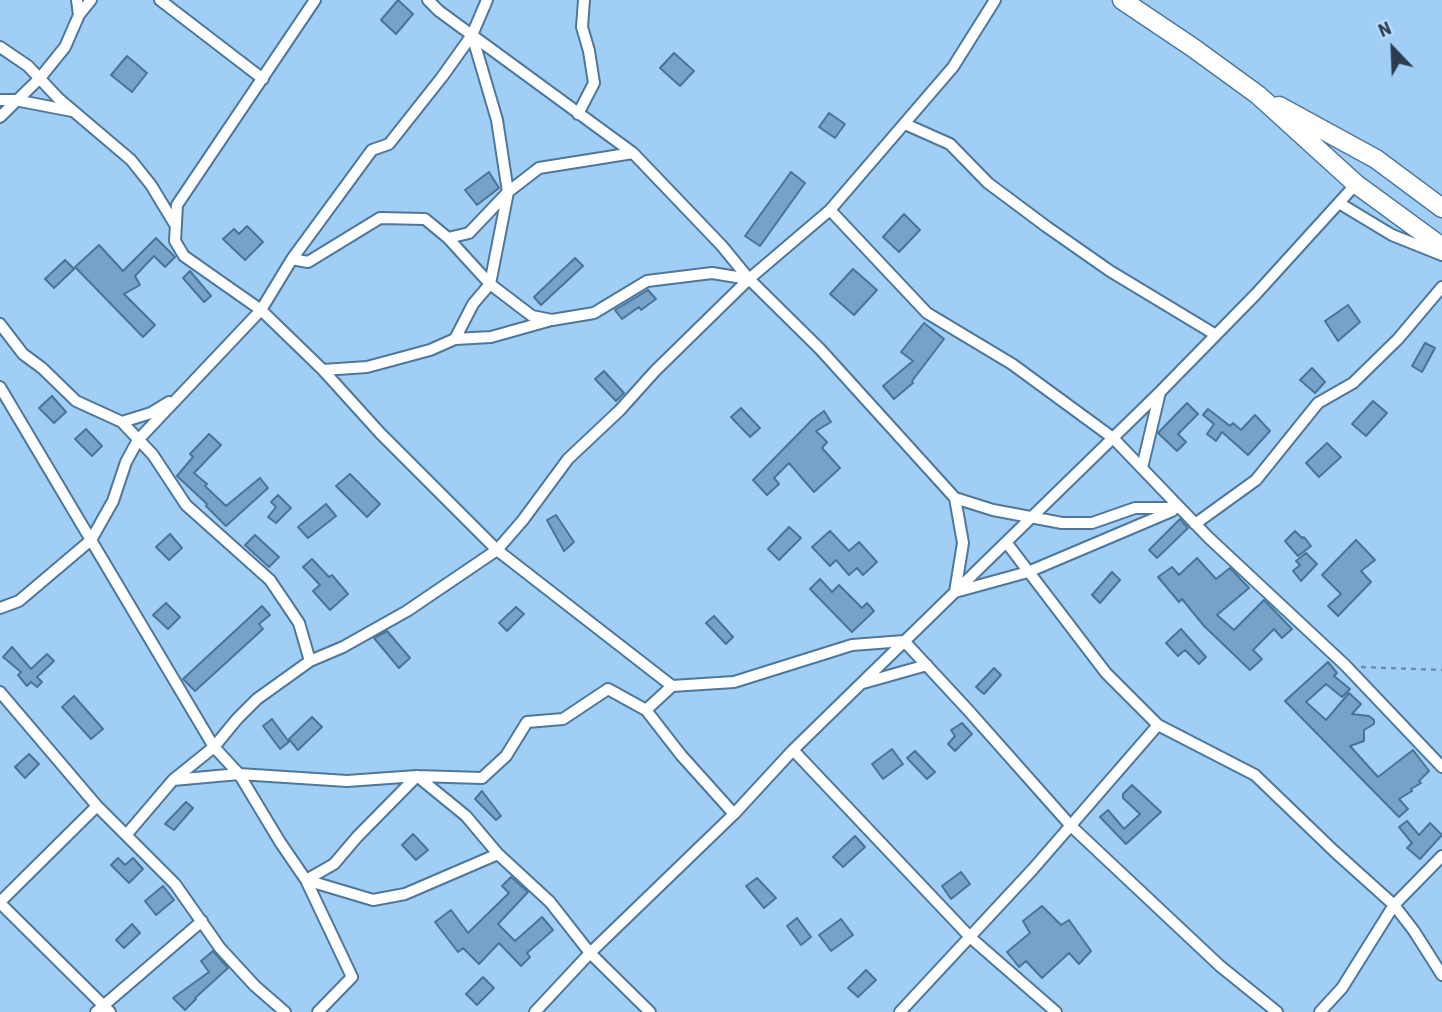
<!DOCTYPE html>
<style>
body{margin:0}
#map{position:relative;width:1442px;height:1012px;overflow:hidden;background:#a0cef4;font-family:"Roboto Condensed",sans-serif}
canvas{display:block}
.north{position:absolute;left:1358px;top:14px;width:70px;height:70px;-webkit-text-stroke:5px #b5daf9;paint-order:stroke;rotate:337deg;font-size:19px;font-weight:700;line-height:28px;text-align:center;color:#2c3e4e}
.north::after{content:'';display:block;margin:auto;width:24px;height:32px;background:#2c3e4e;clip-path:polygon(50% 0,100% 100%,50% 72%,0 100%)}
</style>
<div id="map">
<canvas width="1442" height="1012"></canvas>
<div class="north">N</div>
</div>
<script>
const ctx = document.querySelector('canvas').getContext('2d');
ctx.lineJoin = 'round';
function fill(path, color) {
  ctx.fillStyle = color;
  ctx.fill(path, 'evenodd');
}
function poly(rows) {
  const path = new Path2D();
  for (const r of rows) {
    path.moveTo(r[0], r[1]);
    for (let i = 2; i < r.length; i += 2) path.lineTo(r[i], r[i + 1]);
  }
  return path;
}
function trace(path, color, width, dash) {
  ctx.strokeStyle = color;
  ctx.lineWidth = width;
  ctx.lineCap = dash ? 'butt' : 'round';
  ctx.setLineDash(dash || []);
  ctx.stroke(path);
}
const building = poly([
 [398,0,413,14,396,34,381,20,398,0],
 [674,53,694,71,680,86,660,68,674,53],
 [127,56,147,73,132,92,111,75,127,56],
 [829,113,845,124,835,138,819,127,829,113],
 [489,172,499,188,477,205,465,190,489,172],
 [791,172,805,183,760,246,745,236,791,172],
 [904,214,920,230,899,252,883,237,904,214],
 [247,226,263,242,245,260,223,239,234,229,239,234,247,226],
 [156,238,175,257,165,267,154,256,135,276,140,285,124,294,155,325,143,337,75,267,99,245,123,271,156,238],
 [575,258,583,266,541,305,534,297,575,258],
 [65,260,74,269,54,288,45,279,65,260],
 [853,269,877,290,854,315,830,294,853,269],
 [190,271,211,296,204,302,183,278,190,271],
 [648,290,656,299,641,310,639,307,622,319,615,310,648,290],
 [1348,305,1360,322,1338,341,1325,321,1348,305],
 [924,323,944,339,912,381,913,383,894,399,883,386,913,361,901,352,924,323],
 [1425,343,1435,348,1422,372,1412,366,1425,343],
 [1312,368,1325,382,1315,393,1300,380,1312,368],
 [604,371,624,393,616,401,595,379,604,371],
 [52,396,66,412,54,423,39,408,52,396],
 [1373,401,1387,413,1366,436,1352,424,1373,401],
 [1187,403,1198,414,1178,434,1186,442,1177,451,1158,433,1187,403],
 [741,408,760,428,750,437,731,417,741,408],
 [1208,409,1230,426,1233,423,1241,430,1255,415,1270,431,1248,455,1222,432,1216,441,1207,434,1214,424,1203,415,1208,409],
 [824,411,831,422,816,431,827,442,822,448,840,468,814,492,789,463,774,478,779,484,767,495,753,480,812,420,824,411],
 [86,429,102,446,92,456,75,439,86,429],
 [209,434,221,445,194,473,207,484,205,486,226,506,260,478,268,488,226,526,206,506,207,504,177,476,193,457,190,454,209,434],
 [1327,443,1341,457,1319,477,1306,463,1327,443],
 [350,474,380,504,367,517,336,486,350,474],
 [278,495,291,508,276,523,268,517,276,507,271,502,278,495],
 [326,504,336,516,308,538,298,527,326,504],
 [556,515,574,542,564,551,547,520,556,515],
 [1180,519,1188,528,1157,558,1149,550,1180,519],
 [789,527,801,538,779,560,768,549,789,527],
 [830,531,849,551,859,542,877,562,863,575,857,568,849,575,836,560,830,566,812,547,830,531],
 [1295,531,1302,538,1304,537,1311,546,1298,556,1285,541,1295,531],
 [170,534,182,548,169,560,156,547,170,534],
 [255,535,279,557,269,567,245,545,255,535],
 [1356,540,1375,560,1361,571,1371,582,1338,616,1328,606,1341,594,1322,575,1356,540],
 [1306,553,1317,564,1301,581,1293,571,1300,565,1296,561,1306,553],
 [1197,558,1216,579,1230,568,1249,588,1217,615,1234,630,1264,600,1292,629,1282,638,1274,629,1253,650,1262,659,1250,670,1204,626,1182,599,1179,602,1158,577,1172,567,1179,575,1197,558],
 [312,559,329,577,332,575,348,594,330,610,313,591,320,585,303,567,312,559],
 [1112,572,1120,580,1100,603,1092,595,1112,572],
 [820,579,832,592,839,585,862,608,867,603,874,611,852,632,810,589,820,579],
 [166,603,180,617,168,629,153,615,166,603],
 [262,606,270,615,259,624,263,629,195,691,183,679,262,606],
 [516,607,524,614,507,631,499,623,516,607],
 [714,616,733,637,726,644,706,623,714,616],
 [1181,629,1206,657,1199,664,1185,650,1178,656,1166,643,1181,629],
 [387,631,410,658,399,668,374,638,387,631],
 [12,647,31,669,47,654,54,661,37,677,42,682,37,687,31,682,27,686,18,675,21,672,3,657,12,647],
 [1328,662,1337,673,1334,676,1350,689,1342,697,1326,684,1306,702,1326,720,1349,693,1361,704,1352,714,1369,716,1374,720,1374,724,1364,730,1364,741,1350,746,1378,777,1413,750,1429,771,1419,781,1421,783,1411,789,1412,791,1399,799,1408,809,1399,817,1285,701,1328,662],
 [994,668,1001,675,984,694,976,687,994,668],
 [74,696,103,729,91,739,62,707,74,696],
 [312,717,322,727,298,750,289,739,312,717],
 [272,719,289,742,280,749,263,726,272,719],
 [962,723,972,734,955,751,948,744,955,736,951,730,962,723],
 [892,749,903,764,883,779,872,764,892,749],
 [915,751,935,772,927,779,907,758,915,751],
 [29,754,39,764,25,778,15,767,29,754],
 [1132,785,1161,812,1126,844,1100,817,1108,810,1124,829,1140,814,1123,798,1123,794,1132,785],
 [482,791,501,816,496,820,475,799,482,791],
 [186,802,193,808,174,830,165,824,186,802],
 [1407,821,1419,835,1430,823,1442,835,1420,859,1407,848,1412,843,1399,827,1407,821],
 [413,834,428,850,416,860,402,845,413,834],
 [855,836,865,847,843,867,833,857,855,836],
 [118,858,125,865,133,858,143,869,129,883,111,865,118,858],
 [961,872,970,884,951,899,942,886,961,872],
 [511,877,528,892,498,924,515,941,542,917,553,930,527,953,530,957,521,966,499,943,479,964,463,948,458,952,435,922,451,910,468,933,509,893,502,886,511,877],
 [757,878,776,898,764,908,746,886,757,878],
 [163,886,174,900,156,915,145,901,163,886],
 [1042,906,1061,925,1069,920,1091,951,1079,964,1069,953,1042,978,1026,961,1019,967,1007,952,1030,933,1023,921,1042,906],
 [797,918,811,937,801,945,787,926,797,918],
 [841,919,853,935,831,951,819,935,841,919],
 [132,924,140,933,124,948,116,940,132,924],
 [213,951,228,968,195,998,196,999,185,1010,173,998,209,972,201,961,213,951],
 [866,970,876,980,858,997,848,988,866,970],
 [483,977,494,988,477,1005,466,994,483,977]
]);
fill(building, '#76a2c7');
trace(building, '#497497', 2);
const minor = poly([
 [77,0,79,15],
 [160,0,263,79],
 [315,0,177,205,175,241,184,256,261,310,323,370,380,433,497,550,672,686,734,682,852,645,904,641,968,710,1071,826,1220,966,1277,1012],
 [428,0,439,11,633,153,722,246,749,279,820,349,955,498,993,510,1062,523,1092,523,1135,508,1179,508],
 [0,47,28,66,58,98,131,160,151,185,174,223],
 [0,100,15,100,72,111],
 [578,114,594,83,589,51,582,27,584,0],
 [0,117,40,78,65,47,79,15,91,0],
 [905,124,950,144,988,183,1047,227,1110,271,1216,335],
 [1339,203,1392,235,1442,255],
 [830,210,927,313,1012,364,1113,438,1208,537,1345,665,1442,767],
 [448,238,469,233,508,192,539,168,633,153],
 [292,259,308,262,380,218,425,219,448,238,490,284,532,316,552,320,594,313,647,281,712,273,749,279],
 [0,324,23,354,42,368,76,401,122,422,151,413,169,402],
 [455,339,491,337,548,321],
 [323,370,367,367,430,350,455,339,473,304,490,284,508,192,497,120,472,35],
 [0,387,214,747,239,774,280,842,306,880,352,977,318,1012],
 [122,422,153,455,186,505,270,580,299,623,310,661],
 [1142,468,1160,392],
 [955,498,963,543,955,592,1028,572,1172,511],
 [1195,524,1256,480,1318,403,1353,383,1398,339,1442,287],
 [1006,542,1106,673,1158,725,1255,775,1334,851,1394,905,1414,931,1442,975],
 [0,608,19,601,91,540,113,501,126,462,138,440,261,310,292,259,372,150,389,144,442,77,472,35,487,0],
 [863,683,927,665],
 [0,692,97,806,175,884,220,948,255,986,285,1012],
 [646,710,672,686],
 [793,750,971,938,1056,1012],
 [173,780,239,774,347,781,417,776,482,778,506,756,527,722,563,719,608,689,646,710,681,755,734,814],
 [127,834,173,780,214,747,237,719,257,699,310,661,343,647,407,611,497,550,523,520,568,459,620,410,655,371,749,279,830,210,953,67,995,0],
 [306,880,334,864,357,837,417,776,466,816,498,854,550,902,590,953,650,1012],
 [306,880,373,900,405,894,498,854],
 [0,902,97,806],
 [0,903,110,1012],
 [96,1012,202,921],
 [535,1012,590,953,734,814,793,750,1161,391,1256,294,1356,184],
 [900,1012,1033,869,1158,725],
 [1320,1012,1342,988,1394,905,1442,856]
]);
const trunk = poly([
 [1122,0,1192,47,1258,95,1356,184,1442,247],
 [1279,106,1376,159,1442,208]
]);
trace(minor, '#4d789b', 14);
trace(trunk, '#4d789b', 21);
trace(poly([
 [1361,667,1442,670]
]), '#6d8eab', 2.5, [5, 5]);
trace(minor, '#fff', 10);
trace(trunk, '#fff', 18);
</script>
